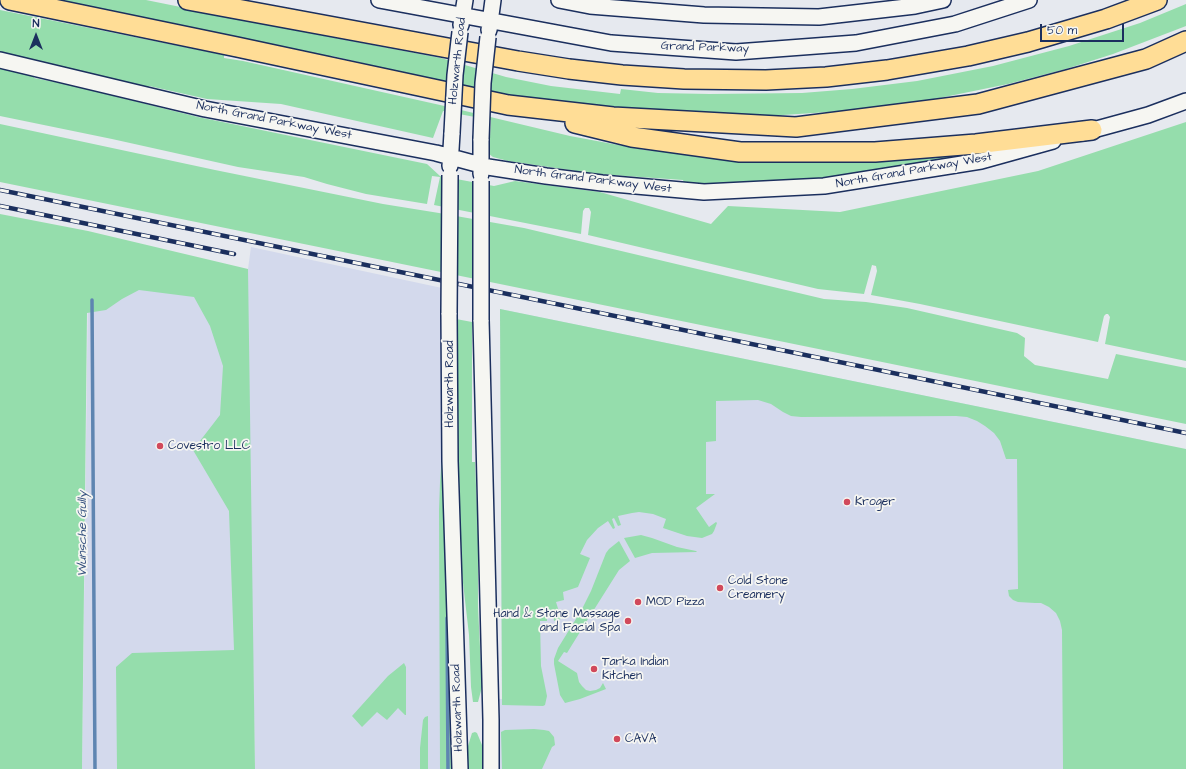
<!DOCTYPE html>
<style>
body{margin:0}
#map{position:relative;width:1186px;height:769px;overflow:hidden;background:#e6e9ef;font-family:"Architects Daughter",sans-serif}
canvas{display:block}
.north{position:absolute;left:16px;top:16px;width:40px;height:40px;-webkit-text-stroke:3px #f6f6f2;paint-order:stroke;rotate:0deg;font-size:11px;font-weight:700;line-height:16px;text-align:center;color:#1b2f5e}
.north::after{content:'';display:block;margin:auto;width:14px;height:18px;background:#1b2f5e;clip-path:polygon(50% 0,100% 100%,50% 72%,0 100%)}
.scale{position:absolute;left:1040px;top:24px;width:84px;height:18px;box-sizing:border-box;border:2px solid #1b2f5e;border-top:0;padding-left:5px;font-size:12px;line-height:14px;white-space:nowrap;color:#1b2f5e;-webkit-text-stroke:3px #f6f6f2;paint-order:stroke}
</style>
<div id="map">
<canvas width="1186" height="769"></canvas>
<div class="north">N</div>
<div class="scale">50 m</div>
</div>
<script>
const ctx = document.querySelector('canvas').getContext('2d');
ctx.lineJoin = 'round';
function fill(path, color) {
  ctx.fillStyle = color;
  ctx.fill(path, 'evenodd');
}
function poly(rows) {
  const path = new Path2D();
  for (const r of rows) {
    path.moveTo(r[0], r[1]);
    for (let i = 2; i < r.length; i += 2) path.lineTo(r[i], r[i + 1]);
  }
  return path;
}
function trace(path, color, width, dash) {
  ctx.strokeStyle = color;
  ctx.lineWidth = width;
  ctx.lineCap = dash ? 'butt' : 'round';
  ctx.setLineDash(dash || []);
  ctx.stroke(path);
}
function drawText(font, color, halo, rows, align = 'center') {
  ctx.font = font + ' "Architects Daughter",sans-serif';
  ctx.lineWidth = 3.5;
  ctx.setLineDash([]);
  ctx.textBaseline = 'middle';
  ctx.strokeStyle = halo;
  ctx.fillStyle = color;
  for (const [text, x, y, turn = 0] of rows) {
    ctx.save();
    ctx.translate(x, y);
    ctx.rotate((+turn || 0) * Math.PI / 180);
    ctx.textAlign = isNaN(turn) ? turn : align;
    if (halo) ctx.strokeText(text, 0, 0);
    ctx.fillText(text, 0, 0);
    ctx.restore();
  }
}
fill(poly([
 [251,247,442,288,442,455,451,769,255,769,253,659,129,769,82,769,88,284,248,269],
 [500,309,1147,441,1147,769,496,769,495,699,502,699,502,695]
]), '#d3d9ec');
fill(poly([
 [49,0,146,0,309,33,441,58,506,77,551,86,620,94,621,89,658,93,710,94,802,93,852,89,917,81,993,66,1069,46,1140,23,1186,4,1186,26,1113,54,1066,69,1008,84,915,103,859,110,768,116,632,113,502,95,332,56,331,59],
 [0,10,224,55,224,58,243,61,440,105,570,136,645,150,730,158,932,157,952,156,953,158,871,173,826,178,777,182,737,183,684,183,683,180,597,174,508,161,493,157,489,154,491,120,443,111,433,138,281,104,207,99,149,86,148,88,0,52],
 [0,67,34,74,34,78,70,85,198,117,427,164,440,176,494,186,515,181,600,192,711,224,728,206,840,212,1038,171,1186,122,1186,361,1105,344,1110,317,1108,314,1106,314,1104,316,1098,342,920,304,871,295,877,271,876,266,872,265,864,294,818,289,588,235,591,212,589,208,585,208,583,211,581,234,434,205,440,177,432,176,427,204,366,194,327,184,304,177,238,167,112,139,0,116],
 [0,124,215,170,383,204,439,213,524,228,824,299,866,302,907,308,1017,333,1025,338,1024,356,1035,365,1108,379,1116,354,1186,368,1186,424,0,182],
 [0,214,88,231,248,269,255,769,117,769,116,667,132,653,234,650,229,511,193,450,220,415,223,366,210,326,194,297,139,290,122,299,106,310,87,313,82,769,0,769],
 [500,309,1186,449,1186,769,1063,769,1062,630,1060,621,1056,613,1049,607,1041,603,1035,603,1018,602,1013,600,1009,596,1008,590,1018,589,1017,459,1006,459,1000,441,994,433,985,426,977,421,967,417,956,416,801,417,791,416,783,412,771,404,758,400,716,401,716,441,706,442,706,494,715,494,696,508,709,527,716,522,717,523,714,531,712,534,702,538,687,536,663,528,666,519,653,514,639,512,632,513,618,516,621,525,618,526,614,518,612,519,615,528,613,529,608,521,598,528,587,540,580,554,590,558,578,587,563,592,564,600,556,602,560,615,563,614,561,619,554,621,553,613,547,613,547,621,540,621,541,666,547,696,545,705,543,706,502,705],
 [456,319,472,322,472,462,475,462,478,531,478,607,482,687,478,702,473,702,471,687,469,635,462,574,458,466],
 [442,455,450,711,451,769,440,769,439,510,440,482],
 [641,535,652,538,677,547,696,551,697,552,652,553,635,558,624,538],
 [619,541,630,561,619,570,590,616,581,611,591,591,606,553,609,549],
 [579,614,588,619,567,653,564,652,558,661,577,673,579,682,582,686,586,690,590,691,596,690,600,688,603,683,606,689,580,699,565,703,560,695,554,664,554,659,558,648],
 [404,663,406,667,406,715,405,715,398,708,387,720,377,712,362,727,352,716,388,676],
 [428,716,428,769,420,769,420,748,423,720,425,717],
 [505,730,534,729,544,730,549,731,554,737,555,745,552,747,542,769,502,769,501,732],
 [475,732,477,733,482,745,484,769,467,769,468,746,472,733]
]), '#95ddac');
trace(poly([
 [92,300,95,769],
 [447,618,448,769]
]), '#5e85b1', 3.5);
const secondary = poly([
 [379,0,611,43,736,52,856,43,955,24,1029,0],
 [559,0,590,6,704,15,819,17,915,6,943,0],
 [461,25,465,0],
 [489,30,493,0],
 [0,60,205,109,436,153,488,167,546,176,602,183,704,192,824,186,981,161,1053,141],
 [1082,133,1148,115,1186,101],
 [481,139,481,174],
 [450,166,452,133],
 [449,313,450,461,460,769],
 [481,320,491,720,491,769]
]);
const motorway = poly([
 [10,0,237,47,508,105,613,117,796,127,978,104,1146,59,1186,41],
 [188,0,518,61,569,69,622,75,684,79,766,80,826,77,887,70,968,56,1028,42,1106,19,1157,0],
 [575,123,632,137,740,152,875,152,976,144,1092,130]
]);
trace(secondary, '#1b2f5e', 18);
trace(motorway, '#1b2f5e', 22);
trace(secondary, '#f6f6f2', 15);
trace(motorway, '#ffdd96', 19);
const rail = poly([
 [0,190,1186,433],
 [0,206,234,254]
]);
trace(rail, '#1b2f5e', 4.5);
trace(rail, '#f6f6f2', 3, [9]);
const secondaryBridge = poly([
 [452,133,455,75,460,32],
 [481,139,483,83,488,37],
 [449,313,450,175],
 [481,320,481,181]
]);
trace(secondaryBridge, '#1b2f5e', 18, []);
trace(secondaryBridge, '#f6f6f2', 15);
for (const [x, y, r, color] of [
 [160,446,4,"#d1495b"],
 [847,502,4,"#d1495b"],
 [720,588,4,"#d1495b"],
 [638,602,4,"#d1495b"],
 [628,621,4,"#d1495b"],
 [594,669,4,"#d1495b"],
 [617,739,4,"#d1495b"]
]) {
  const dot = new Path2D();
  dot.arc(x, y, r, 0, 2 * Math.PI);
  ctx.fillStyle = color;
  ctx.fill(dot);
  trace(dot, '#f6f6f2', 1.5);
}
drawText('12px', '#1b2f5e', '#f6f6f2', [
 ["Grand Parkway",705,48,2],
 ["Holzwarth Road",458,61,-84],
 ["North Grand Parkway West",274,121,11],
 ["North Grand Parkway West",914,171,-10],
 ["North Grand Parkway West",593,180,7],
 ["Holzwarth Road",450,384,-90],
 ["Holzwarth Road",458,708,-92]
]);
drawText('12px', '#1b2f5e', '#f6f6f2', [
 ["Covestro LLC",168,446],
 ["Kroger",855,502],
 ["Cold Stone",728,581],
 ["Creamery",728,595],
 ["MOD Pizza",646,602],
 ["Hand & Stone Massage",620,614,"right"],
 ["and Facial Spa",620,628,"right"],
 ["Tarka Indian",602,662],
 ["Kitchen",602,676],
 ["CAVA",625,739]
], 'left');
drawText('italic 13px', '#375380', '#f6f6f2', [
 ["Wunsche Gully",83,534,-90]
]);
</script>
